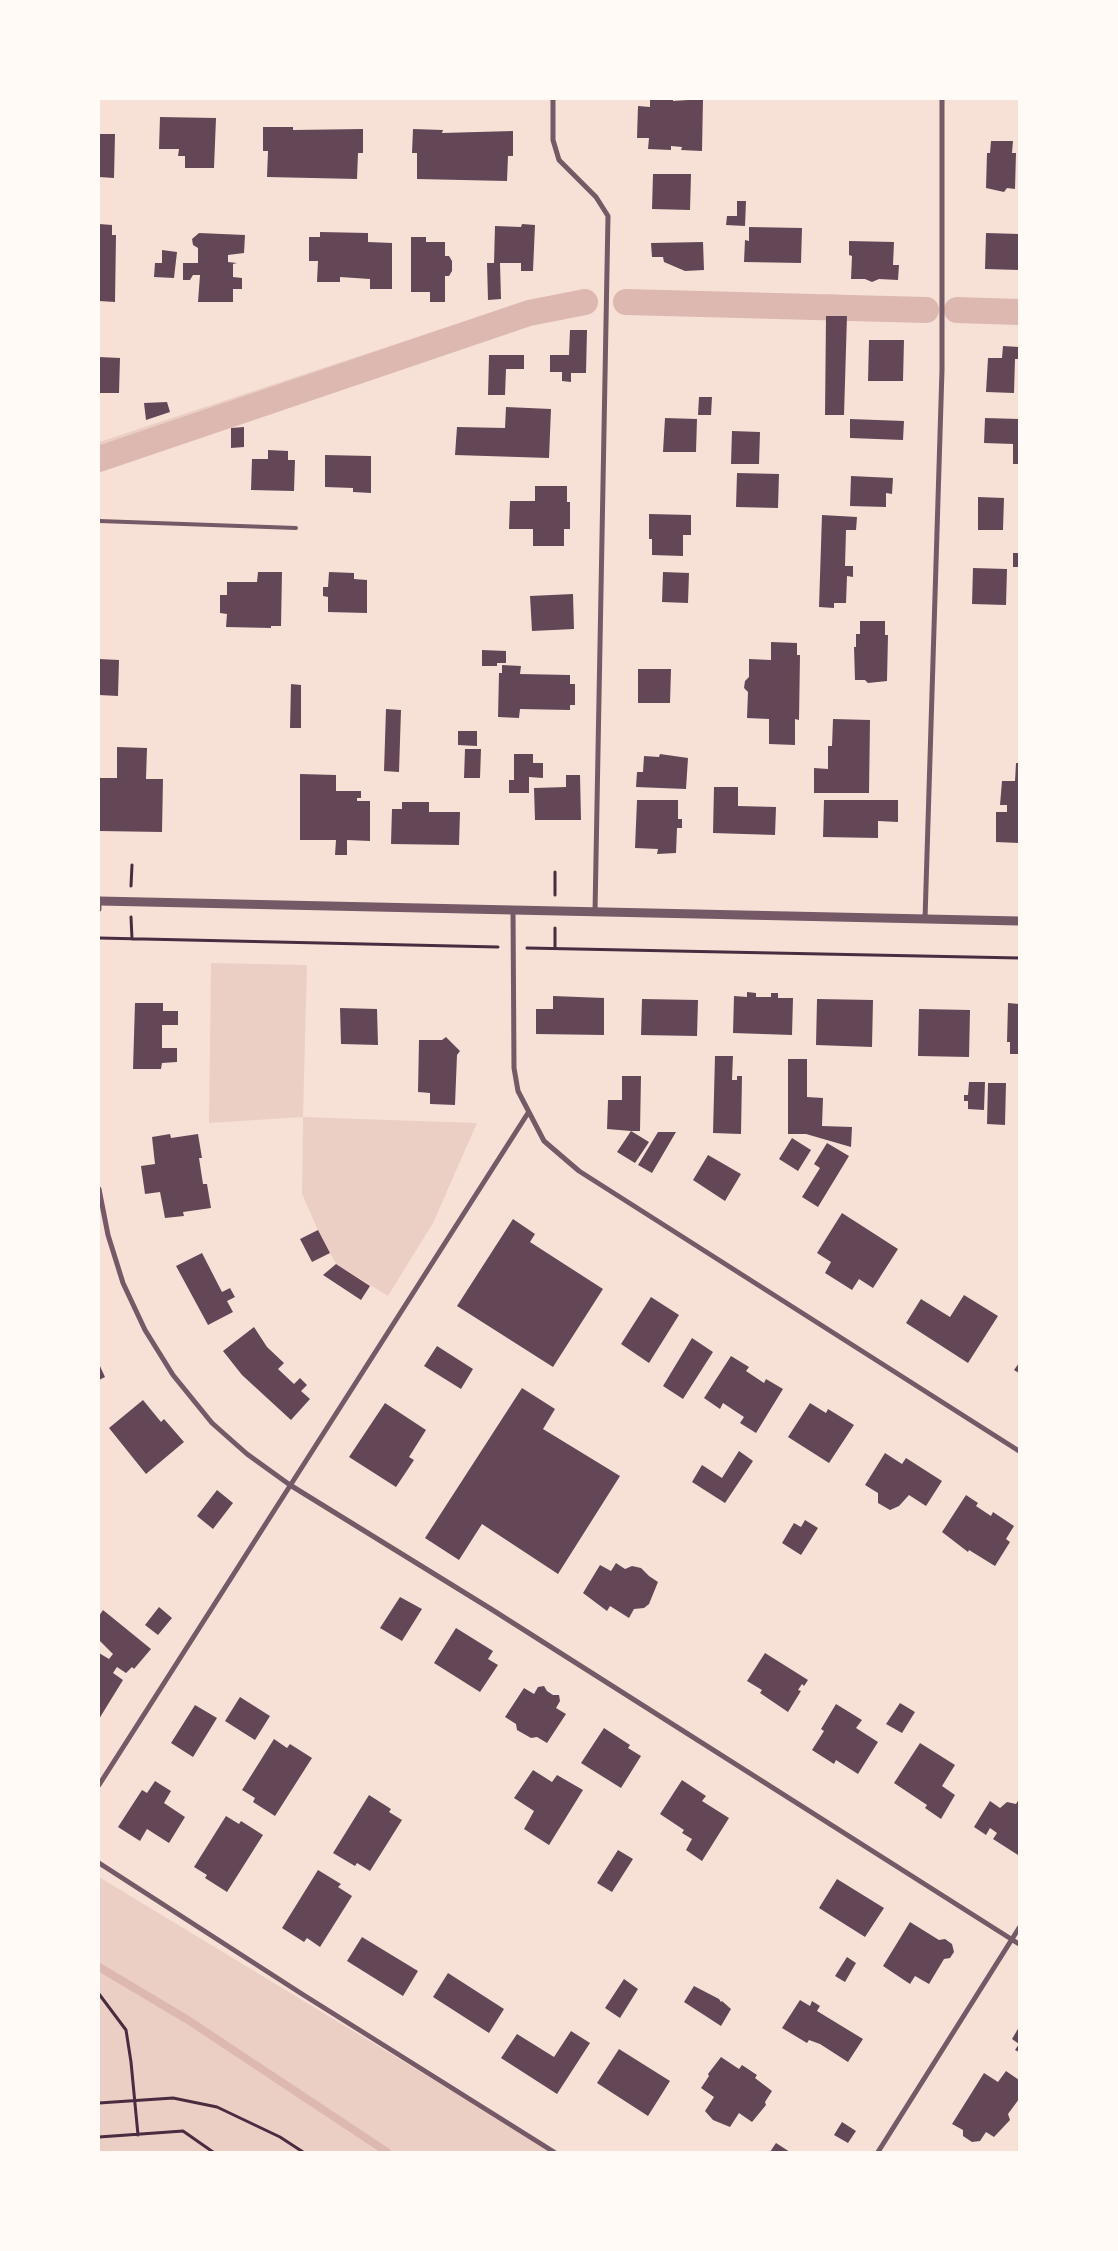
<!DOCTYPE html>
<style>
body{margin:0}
#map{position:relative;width:1118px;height:2251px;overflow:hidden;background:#f7e1d7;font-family:"Fira Sans Condensed",sans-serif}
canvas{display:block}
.frame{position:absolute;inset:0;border:100px solid #fffaf5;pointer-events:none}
</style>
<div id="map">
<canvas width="1118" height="2251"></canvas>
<div class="frame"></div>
</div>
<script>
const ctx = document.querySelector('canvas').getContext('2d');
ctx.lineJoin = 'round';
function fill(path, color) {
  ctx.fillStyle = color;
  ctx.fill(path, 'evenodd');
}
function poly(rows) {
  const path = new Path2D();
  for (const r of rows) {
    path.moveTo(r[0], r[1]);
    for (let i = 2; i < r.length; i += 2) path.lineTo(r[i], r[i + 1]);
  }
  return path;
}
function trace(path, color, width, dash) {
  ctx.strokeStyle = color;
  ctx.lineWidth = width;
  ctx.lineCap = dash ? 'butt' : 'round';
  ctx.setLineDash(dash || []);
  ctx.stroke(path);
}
fill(poly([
 [624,291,827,298,827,294,922,300,922,317,624,313],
 [582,295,595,295,594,310,531,320,99,471,99,442,444,328,529,303],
 [956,298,1019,300,1019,323,955,321],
 [211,963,307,965,303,1117,477,1123,433,1223,388,1296,336,1264,318,1230,302,1194,303,1117,209,1123],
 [99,1877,553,2152,99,2152]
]), '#ebcfc5');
trace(poly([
 [99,1967,188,2020,387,2152]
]), '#dcb8b0', 8);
trace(poly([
 [626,302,926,310],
 [957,310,1019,312],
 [99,459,529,313,585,302]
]), '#dcb8b0', 26);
fill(poly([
 [650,99,673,99,673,101,703,99,702,151,681,150,682,147,671,146,671,150,648,149,649,138,637,138,638,106,650,107],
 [160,117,216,118,214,168,185,168,185,156,178,156,179,149,159,149],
 [263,127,293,127,293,130,363,129,363,153,358,153,357,179,267,177,268,151,263,151],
 [413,129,443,130,442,133,513,131,513,156,508,156,507,181,417,179,417,153,412,153],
 [99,134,115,134,114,178,99,177],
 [991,141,1013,141,1012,153,1016,153,1015,189,1007,188,1004,192,986,188,987,153,990,153],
 [653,174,691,174,690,210,652,209],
 [737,201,746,201,745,226,726,225,727,216,737,216],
 [99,224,112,225,112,235,116,235,115,302,99,301],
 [522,224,535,225,533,271,521,271,521,263,500,263,501,299,488,300,487,263,494,263,495,226,521,227],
 [749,227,802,228,801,263,744,262,745,240,749,241],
 [320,232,368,233,368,242,392,243,392,289,370,289,370,279,340,277,340,282,317,282,318,261,309,261,309,237,320,237],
 [199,233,245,235,244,253,228,255,228,262,237,263,233,264,233,277,242,278,242,289,233,289,233,302,198,302,200,275,193,275,190,280,183,280,183,263,198,263,198,248,193,245,192,239],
 [986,233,1019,234,1019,270,985,269],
 [411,237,426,237,426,242,445,242,445,256,449,256,452,261,452,271,449,276,445,276,445,302,430,302,430,292,411,292],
 [849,241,894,242,893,265,899,265,898,280,879,279,872,282,865,279,851,279,852,256,849,255],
 [703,242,704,270,685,271,664,262,663,257,652,257,651,243],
 [162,250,177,252,174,278,154,277,155,263,162,263],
 [826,316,847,316,844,415,825,415],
 [570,330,587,330,586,373,571,373,571,382,562,381,562,372,550,372,550,355,569,355],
 [869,340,904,340,903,381,868,381],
 [1003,346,1019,347,1019,359,1015,359,1014,393,986,392,988,358,1002,358],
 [489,355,524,355,524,369,506,369,505,395,488,395],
 [99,357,120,358,119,393,99,393],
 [699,397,712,397,711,415,698,415],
 [167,402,170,412,146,420,144,403],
 [506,407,551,409,549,458,455,455,457,427,505,428],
 [665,418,697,419,696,452,663,452],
 [985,418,1019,419,1019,464,1013,464,1013,444,984,443],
 [850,419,904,421,903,440,850,438],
 [244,427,244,447,231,448,231,428],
 [732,431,760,432,759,464,731,464],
 [268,450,288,451,288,460,295,460,294,491,251,490,252,459,268,459],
 [325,455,371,456,371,493,353,492,353,488,325,487],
 [737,473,779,474,778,508,736,507],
 [851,476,893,478,892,494,886,493,886,507,850,506],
 [535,486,567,486,567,502,570,502,570,529,564,529,564,546,533,546,533,529,509,529,510,501,535,501],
 [978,497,1004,498,1003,530,978,530],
 [649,514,691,515,691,535,683,535,683,556,652,555,652,539,649,539],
 [822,515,857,517,856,530,846,530,845,566,853,566,853,577,847,576,846,603,834,603,834,608,819,607],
 [1013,553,1019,553,1019,567,1013,567],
 [973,568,1007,569,1006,605,972,604],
 [258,572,282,572,281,626,271,626,271,628,226,627,227,614,220,613,220,595,227,595,227,582,257,582],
 [329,572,354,573,354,579,367,580,367,613,328,612,328,597,323,596,323,587,328,587],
 [663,572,689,573,688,603,662,602],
 [573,594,574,629,532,631,530,596],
 [860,621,885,621,885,635,888,635,887,681,868,683,865,680,855,680,854,647,856,647,856,634,860,634],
 [771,642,797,643,797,655,800,655,799,720,795,719,795,745,769,744,769,719,747,718,748,692,744,688,745,681,749,677,749,659,771,660],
 [482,650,506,651,506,663,497,663,497,666,482,666],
 [99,659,119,660,118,696,99,695],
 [502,665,521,666,520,674,570,675,570,684,575,684,575,705,570,705,570,710,520,709,519,718,498,717,499,673,502,673],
 [638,669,671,669,670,703,638,703],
 [291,684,301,685,301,728,290,728],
 [386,709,401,710,399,772,384,771],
 [833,719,870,720,869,793,814,793,814,768,828,769,828,746,832,746],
 [458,731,477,731,477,746,458,745],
 [117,747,147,748,146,779,163,779,162,832,99,831,99,778,117,778],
 [465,749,481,749,480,778,464,778],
 [514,754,533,754,533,763,543,763,543,778,529,777,529,793,509,793,509,780,514,780],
 [660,754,688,758,686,789,636,787,637,772,643,772,644,756,659,757],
 [1016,763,1019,763,1019,843,996,842,996,812,1007,812,1007,805,1000,805,1002,781,1015,781],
 [300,774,336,775,336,791,361,791,361,798,357,798,357,801,370,801,370,841,347,840,347,855,335,855,336,840,300,840],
 [566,775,580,775,581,820,535,820,534,788,566,787],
 [714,787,738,787,738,806,776,807,775,835,713,833],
 [637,800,678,800,678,819,682,819,682,828,677,828,676,853,657,854,658,849,635,848],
 [824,800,898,800,898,822,878,821,878,838,823,837],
 [402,802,429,802,429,812,460,812,459,845,391,844,392,809,402,809],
 [747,992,756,993,756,997,771,997,771,993,778,993,778,998,793,998,792,1035,733,1033,734,996,747,997],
 [553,996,604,998,604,1035,536,1034,536,1009,553,1009],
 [642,999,698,1000,697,1036,641,1035],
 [817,999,873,1000,872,1047,816,1045],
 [135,1003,163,1003,163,1011,178,1011,178,1025,162,1025,162,1048,177,1048,177,1062,162,1063,161,1069,133,1069],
 [1008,1003,1019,1004,1019,1054,1010,1054,1010,1042,1007,1042],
 [340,1008,377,1009,378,1045,341,1044],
 [919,1009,970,1010,969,1057,918,1056],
 [446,1037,460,1051,457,1055,455,1105,430,1104,430,1093,418,1092,419,1040,442,1040],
 [715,1056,733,1056,732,1080,737,1080,737,1076,742,1076,741,1134,713,1133],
 [788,1059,807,1059,807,1097,823,1098,822,1126,852,1127,851,1147,806,1134,788,1134],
 [622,1076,641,1076,640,1131,631,1131,649,1142,635,1163,617,1152,631,1131,607,1129,608,1100,622,1100],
 [969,1082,985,1082,984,1110,968,1109,968,1101,964,1101,964,1095,968,1095],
 [988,1083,1006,1083,1005,1125,987,1124],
 [658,1132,676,1132,652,1173,638,1165],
 [170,1134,171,1138,198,1134,202,1158,199,1158,203,1184,207,1184,211,1208,183,1212,184,1216,165,1218,160,1192,145,1194,141,1166,155,1164,152,1137],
 [792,1138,811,1150,798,1171,779,1159],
 [827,1143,849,1156,818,1207,802,1197,820,1168,814,1164],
 [708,1155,741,1174,725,1201,693,1180],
 [842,1213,898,1249,873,1288,859,1279,852,1290,825,1273,831,1262,817,1253],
 [513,1219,535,1234,530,1242,603,1289,553,1367,457,1306],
 [318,1230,330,1253,312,1262,300,1239],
 [202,1253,222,1292,230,1288,235,1297,227,1301,233,1312,208,1325,176,1266],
 [336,1264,370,1286,361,1300,323,1275],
 [964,1295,998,1316,968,1363,906,1323,921,1299,950,1317],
 [651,1297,679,1315,649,1363,621,1344],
 [254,1327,267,1347,284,1363,278,1369,294,1384,300,1378,307,1385,301,1391,310,1399,291,1420,242,1375,223,1351],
 [692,1338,713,1352,683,1399,663,1386],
 [437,1346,473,1369,461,1389,424,1366],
 [731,1356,749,1367,746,1371,764,1383,766,1379,783,1389,756,1433,740,1423,744,1417,723,1403,720,1409,704,1398],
 [1019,1363,1019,1373,1014,1370],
 [99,1364,105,1377,99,1380],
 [522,1388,555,1409,543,1429,620,1476,558,1574,482,1524,459,1560,425,1538],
 [143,1400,161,1422,164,1419,184,1442,146,1474,109,1428],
 [385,1403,426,1430,409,1457,414,1460,396,1487,349,1457],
 [810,1403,826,1413,828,1409,854,1425,829,1463,788,1437],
 [739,1451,753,1461,725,1503,692,1482,702,1465,722,1478],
 [885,1453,902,1464,906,1458,942,1481,926,1506,909,1495,899,1506,890,1510,878,1503,878,1493,865,1485],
 [217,1490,233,1503,213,1529,197,1516],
 [966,1495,978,1503,976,1506,991,1516,993,1512,1014,1526,1006,1539,1010,1542,995,1566,969,1550,968,1552,942,1532],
 [805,1520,818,1528,801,1555,782,1543,794,1523,801,1527],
 [616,1563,625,1569,632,1566,641,1568,649,1576,658,1582,649,1604,644,1608,634,1609,629,1618,610,1606,607,1611,583,1593,600,1565,611,1571],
 [400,1597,422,1609,402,1641,380,1628],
 [159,1607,172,1618,158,1635,145,1625],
 [103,1610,151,1649,134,1669,132,1667,126,1673,117,1667,113,1673,123,1680,99,1719,99,1653,109,1659,113,1654,99,1640,99,1616],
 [456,1628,493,1651,488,1659,498,1665,480,1692,434,1663],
 [765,1653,808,1680,804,1686,802,1684,798,1690,801,1691,788,1712,760,1693,762,1690,747,1681],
 [544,1686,547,1691,553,1695,559,1695,560,1701,556,1708,566,1714,547,1743,537,1737,531,1738,517,1730,516,1724,505,1717,524,1688,534,1694,538,1687],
 [240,1697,270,1716,255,1740,225,1721],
 [900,1703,915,1712,902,1733,886,1724],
 [836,1704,862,1720,856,1728,878,1742,858,1774,836,1760,834,1764,812,1750,824,1731,821,1729],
 [195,1705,217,1718,193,1757,171,1743],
 [604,1728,630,1745,628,1748,641,1756,621,1788,581,1763],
 [274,1739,287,1748,290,1744,312,1758,275,1816,253,1802,255,1798,242,1790],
 [920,1743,955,1765,942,1786,955,1795,941,1819,925,1808,927,1805,894,1783],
 [533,1770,552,1782,557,1775,583,1790,549,1845,524,1829,534,1811,514,1798],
 [682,1780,706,1796,702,1801,729,1818,702,1861,686,1850,692,1839,682,1833,684,1830,660,1814],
 [155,1781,171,1791,164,1803,185,1817,169,1843,147,1829,140,1841,118,1827,142,1790,147,1793],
 [369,1795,391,1809,389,1812,402,1820,370,1871,357,1863,355,1866,333,1853],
 [1019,1799,1019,1853,1018,1855,993,1839,997,1833,990,1828,986,1835,974,1827,990,1801,1000,1808,1007,1802,1016,1804],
 [226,1816,239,1824,241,1821,263,1835,227,1892,205,1878,207,1875,194,1867],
 [618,1850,633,1859,612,1892,597,1883],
 [318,1870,341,1884,338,1887,352,1896,320,1947,307,1938,304,1942,282,1928],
 [837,1879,884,1908,865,1937,819,1908],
 [910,1922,939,1940,945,1939,952,1944,954,1952,950,1958,944,1959,929,1984,915,1976,910,1984,883,1966],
 [362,1937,418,1971,403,1996,347,1961],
 [847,1957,856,1963,845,1982,835,1976],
 [448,1973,504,2009,489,2033,433,1997],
 [624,1979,638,1989,620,2018,605,2008],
 [694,1986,719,1999,721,2002,722,2001,731,2009,721,2026,684,2002],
 [800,2000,810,2006,812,2001,820,2006,817,2011,863,2039,848,2062,820,2044,809,2040,807,2043,782,2028],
 [1019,2027,1019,2052,1015,2050,1019,2044,1012,2039],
 [571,2031,590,2043,557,2094,501,2058,517,2034,554,2057],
 [619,2049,670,2081,648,2116,597,2083],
 [721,2057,739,2069,742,2065,757,2075,755,2078,772,2091,765,2102,766,2105,752,2122,739,2113,730,2127,713,2120,705,2111,714,2097,701,2088,709,2076,708,2074],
 [1006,2071,1019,2080,1019,2099,1008,2114,1010,2120,994,2137,986,2132,980,2141,972,2142,963,2136,963,2130,952,2124,984,2073,998,2082],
 [842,2122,856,2131,848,2143,834,2135],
 [776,2143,790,2152,770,2152]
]), '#644757');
trace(poly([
 [131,886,132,865],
 [555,895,555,872],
 [131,917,132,939],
 [555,928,555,948],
 [99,938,498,947],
 [527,948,1019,958],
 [99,1994,126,2030,131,2062,138,2135],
 [99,2103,173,2098,217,2107,280,2137,303,2152],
 [99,2137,183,2131,213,2152]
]), '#4a2c40', 3);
trace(poly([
 [99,521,296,528]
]), '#755966', 4);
trace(poly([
 [553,99,553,140,559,160,596,197,608,216,595,912],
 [99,909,99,901],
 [513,909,514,1068,518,1091,544,1141,579,1171,1019,1451],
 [925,919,942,370,942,99],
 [99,1189,108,1235,123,1283,145,1330,173,1375,212,1423,247,1454,290,1485,491,1609,1019,1944],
 [99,1785,528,1113],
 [99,1863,302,1994,554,2152],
 [878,2152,1019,1928]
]), '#755966', 5);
trace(poly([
 [99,901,1019,921]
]), '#755966', 9);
</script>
